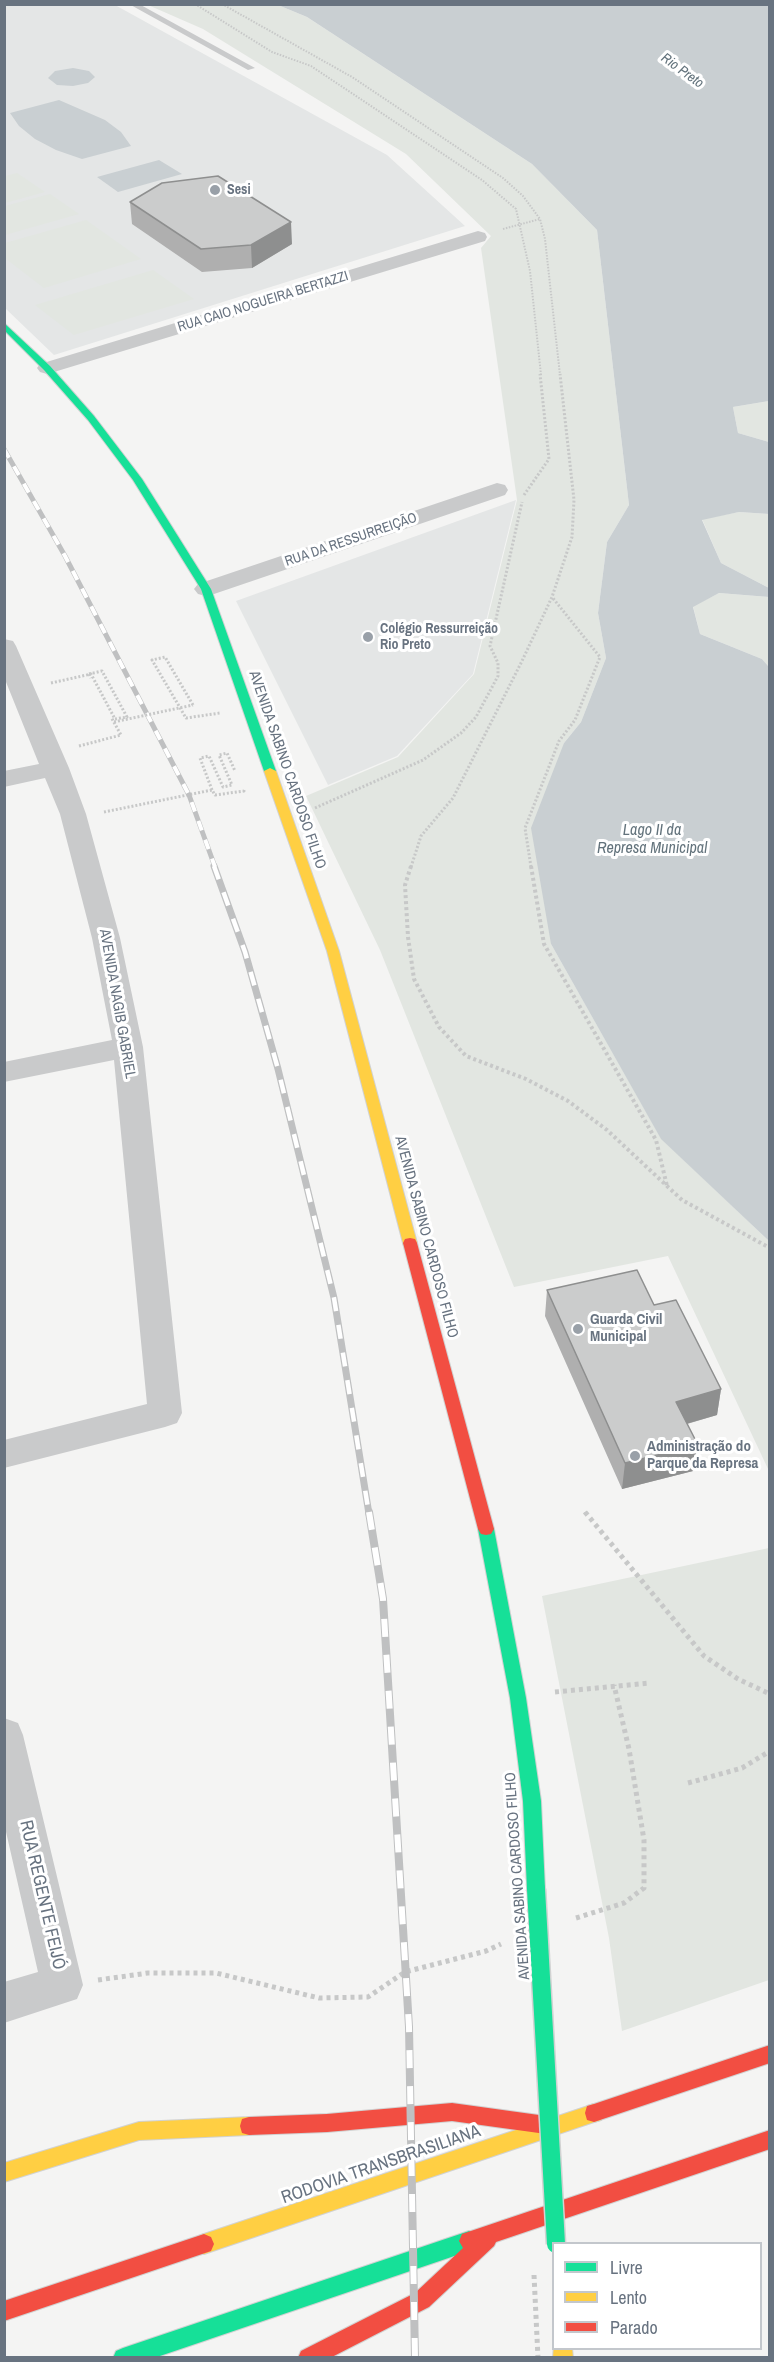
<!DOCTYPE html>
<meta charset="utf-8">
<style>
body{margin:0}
#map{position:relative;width:774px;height:2362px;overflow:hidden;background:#f4f4f3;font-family:"Archivo Narrow",sans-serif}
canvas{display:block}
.frame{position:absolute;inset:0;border:6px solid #687380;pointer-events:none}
.legend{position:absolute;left:552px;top:2242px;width:210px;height:108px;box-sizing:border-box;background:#fff;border:2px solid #c3c7cc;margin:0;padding:8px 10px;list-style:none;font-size:18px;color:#687380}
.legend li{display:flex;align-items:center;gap:12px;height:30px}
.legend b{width:30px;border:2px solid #c3c7cc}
</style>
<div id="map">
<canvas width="774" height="2362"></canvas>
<div class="frame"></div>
<ul class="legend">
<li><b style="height:8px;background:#16e098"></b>Livre</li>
<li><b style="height:8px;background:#ffcf43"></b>Lento</li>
<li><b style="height:8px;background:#f24e42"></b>Parado</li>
</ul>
</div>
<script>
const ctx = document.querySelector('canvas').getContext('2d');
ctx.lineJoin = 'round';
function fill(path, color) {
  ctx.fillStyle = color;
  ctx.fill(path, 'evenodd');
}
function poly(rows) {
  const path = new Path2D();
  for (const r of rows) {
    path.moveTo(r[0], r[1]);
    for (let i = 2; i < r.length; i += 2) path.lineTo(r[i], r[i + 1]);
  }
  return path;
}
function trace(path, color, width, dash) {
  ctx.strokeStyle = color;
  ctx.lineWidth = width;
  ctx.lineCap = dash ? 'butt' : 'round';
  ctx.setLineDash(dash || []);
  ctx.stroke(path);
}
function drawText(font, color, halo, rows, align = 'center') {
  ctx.font = font + ' "Archivo Narrow",sans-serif';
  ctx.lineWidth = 6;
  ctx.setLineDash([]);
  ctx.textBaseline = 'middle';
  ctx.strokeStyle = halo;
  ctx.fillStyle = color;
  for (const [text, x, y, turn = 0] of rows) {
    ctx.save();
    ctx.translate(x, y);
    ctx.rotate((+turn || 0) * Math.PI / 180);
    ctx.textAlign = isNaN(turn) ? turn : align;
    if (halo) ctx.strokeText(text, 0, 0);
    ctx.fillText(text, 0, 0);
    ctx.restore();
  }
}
fill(poly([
 [4,5,115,5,387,155,465,226,54,355,5,308],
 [516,500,473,674,397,756,328,785,236,601]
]), '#e4e6e6');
fill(poly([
 [148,5,278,5,307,17,532,164,597,230,629,505,607,542,598,613,606,658,581,722,564,743,551,944,661,1138,769,1241,769,1471,668,1256,514,1287,380,950,306,796,398,757,474,674,517,500,481,248,491,236,406,154,203,29],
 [17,173,45,192,5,203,5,176],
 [50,194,79,214,5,235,5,206],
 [86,220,141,259,44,288,5,258,5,243],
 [153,270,194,299,74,335,35,305],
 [769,401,769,442,738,433,733,407],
 [739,512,769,514,769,588,721,563,702,519],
 [719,593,769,597,769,667,762,659,700,634,693,606],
 [769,1548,769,1980,622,2031,609,1938,542,1596]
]), '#e2e6e1');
fill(poly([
 [278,5,769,5,769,401,733,407,738,433,769,442,769,514,739,512,702,520,721,563,769,588,769,597,719,593,693,607,700,634,762,659,769,667,769,1241,661,1139,551,944,531,828,564,743,581,722,606,658,598,613,607,542,629,505,597,230,532,164,307,17],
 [73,68,89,71,95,77,88,83,73,86,57,85,48,78,55,71],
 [59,100,105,120,121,132,131,146,82,159,56,150,35,139,19,126,10,113],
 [159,160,182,174,118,192,97,177]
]), '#c9cfd2');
const fast = poly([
 [4,323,50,366,94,416,142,479,211,589,276,771,274,773,270,774,264,771,201,589,133,480,88,420,44,370,4,330,4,323],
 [486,1523,491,1524,494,1529,526,1698,541,1801,545,1889,542,1895,536,1897,530,1895,527,1889,523,1801,510,1698,478,1529,481,1524,486,1523],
 [469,2231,476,2234,479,2241,476,2248,469,2251,154,2358,113,2358,116,2351,123,2348,469,2231]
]);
const slow = poly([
 [270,768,276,771,339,951,417,1243,415,1247,410,1248,405,1247,403,1243,327,951,264,771,270,768],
 [594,2104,601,2106,603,2113,601,2120,594,2122,204,2254,197,2251,194,2244,197,2237,204,2234,594,2104],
 [249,2117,256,2119,258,2126,256,2133,249,2135,139,2140,4,2182,4,2163,139,2122,249,2117],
 [554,2344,554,2348,572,2348,573,2358,553,2358,554,2344]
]);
const jam = poly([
 [410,1238,415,1239,417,1243,494,1529,491,1534,486,1535,481,1534,478,1529,403,1243,405,1239,410,1238],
 [770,2045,770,2063,594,2122,587,2120,585,2113,587,2106,594,2104,770,2045],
 [452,2103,546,2116,553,2118,555,2125,553,2132,546,2134,452,2121,327,2132,249,2135,242,2133,240,2126,242,2119,249,2117,327,2114,452,2103],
 [770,2130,770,2149,496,2242,494,2246,429,2307,330,2358,298,2358,301,2351,415,2293,463,2248,459,2241,462,2234,770,2130],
 [204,2234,211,2237,214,2244,211,2251,4,2321,4,2301,204,2234]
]);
trace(fast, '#d1d2d2', 2);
trace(slow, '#d1d2d2', 2);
trace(jam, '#d1d2d2', 2);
trace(poly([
 [195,4,272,52,311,66,482,180,516,209,530,271,541,375],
 [222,4,352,77,503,178,523,196,540,219,545,239,560,375],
 [503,229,540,219]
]), '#c7c8c8', 2, [1.5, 1.5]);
trace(poly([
 [524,495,549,459,540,374],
 [51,683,91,674,115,719,127,717,102,671,89,674],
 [193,705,165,657,152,660,186,718,220,713],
 [79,746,121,735,111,717],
 [212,790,200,758,209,756,223,787,232,785,219,755,227,753,235,771],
 [315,808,423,760,461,733,476,717,498,676,498,663,490,646,522,502],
 [104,812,212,790,215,795,244,791,243,789],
 [411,867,421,836,453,798,522,661,552,597,572,537,574,500,560,374],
 [531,867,525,828,559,741,575,720,600,657,552,597]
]), '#c7c8c8', 3, [2, 2]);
trace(poly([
 [411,866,405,885,408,937,414,979,439,1027,466,1056,526,1079,568,1101,607,1130,682,1200,770,1248],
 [531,866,544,944,656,1140,667,1186],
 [585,1512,586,1514]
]), '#c7c8c8', 4, [3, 3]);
trace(poly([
 [585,1512,704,1656,738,1679,770,1694],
 [555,1692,650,1683],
 [688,1783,742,1768,770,1751],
 [576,1918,624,1903,644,1888,644,1840,629,1749,614,1685],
 [98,1980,148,1973,216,1973,319,1998,368,1997,405,1972,486,1951,501,1944]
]), '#c7c8c8', 5, [4, 4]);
fill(poly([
 [129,4,139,4,255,68,248,70,129,4]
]), '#c9cacb');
fill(poly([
 [478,231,485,233,487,237,485,241,54,372,47,374,40,372,37,368,40,364,478,231],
 [497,483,505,485,508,490,505,495,214,594,206,596,198,594,194,589,198,584,497,483],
 [4,639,13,641,16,646,69,768,86,814,120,938,143,1047,182,1413,177,1423,165,1427,4,1468,4,1440,147,1404,114,1060,4,1082,4,1062,112,1040,92,938,60,814,45,778,4,787,4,771,39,764,4,677,4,639],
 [4,1718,18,1723,23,1735,83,1985,77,1999,4,2023,4,1982,38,1972,4,1823,4,1718]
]), '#c9cacb');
fill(fast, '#16e098');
fill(slow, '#ffcf43');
fill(jam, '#f24e42');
const railFar2 = poly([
 [4,449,65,556,189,795,215,867]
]);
const railFar1 = poly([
 [214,866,245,952,278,1069,334,1298,369,1514]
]);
const rail = poly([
 [369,1512,383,1599,409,2027,415,2358]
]);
trace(railFar2, '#bfc0c1', 5);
trace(railFar1, '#bfc0c1', 7);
trace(rail, '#bfc0c1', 8);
trace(railFar2, '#fff', 4, [10]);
trace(railFar1, '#fff', 4.5, [14]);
trace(rail, '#fff', 6, [18]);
const fastBridge = poly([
 [536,1889,556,2244]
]);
trace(fastBridge, '#d1d2d2', 21, []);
trace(poly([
 [89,674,91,678],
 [114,722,193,705]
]), '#c7c8c8', 3, [2, 2]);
trace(poly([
 [534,2275,538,2358]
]), '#c7c8c8', 5, [4, 4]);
trace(fastBridge, '#16e098', 18);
fill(poly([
 [130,202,292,244,252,268,202,272,132,224],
 [547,1290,654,1305,721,1389,717,1415,687,1424,693,1471,622,1489,545,1316]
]), '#afafaf');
fill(poly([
 [291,222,292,244,252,268,251,245],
 [721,1389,717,1415,672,1428,676,1402],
 [698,1445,693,1471,622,1489,625,1463]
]), '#8e8f8f');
const building = poly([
 [218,176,291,222,251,245,201,249,130,202,162,183,218,176],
 [637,1270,654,1305,676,1300,721,1389,676,1402,698,1445,625,1463,547,1290,637,1270]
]);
fill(building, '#cbcccc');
trace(building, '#8e8f8f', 1.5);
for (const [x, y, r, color] of [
 [215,190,6,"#99a0a8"],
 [368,637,6,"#99a0a8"],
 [578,1329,6,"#99a0a8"],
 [635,1456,6,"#99a0a8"]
]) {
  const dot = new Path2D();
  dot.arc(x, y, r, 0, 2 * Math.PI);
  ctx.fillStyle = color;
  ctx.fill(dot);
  trace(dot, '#fff', 2);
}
drawText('italic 14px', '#63737c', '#fff', [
 ["Rio Preto",682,71,36]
]);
drawText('bold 14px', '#687380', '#fff', [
 ["Sesi",227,190],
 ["Colégio Ressurreição",380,629],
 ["Rio Preto",380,645]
], 'left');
drawText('14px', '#687380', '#fff', [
 ["RUA CAIO NOGUEIRA BERTAZZI",263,302,-17],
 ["RUA DA RESSURREIÇÃO",351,540,-19]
]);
drawText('15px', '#687380', '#fff', [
 ["AVENIDA SABINO CARDOSO FILHO",287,770,71],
 ["AVENIDA NAGIB GABRIEL",117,1004,80],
 ["AVENIDA SABINO CARDOSO FILHO",426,1237,75],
 ["AVENIDA SABINO CARDOSO FILHO",518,1876,-94]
]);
drawText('bold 15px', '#687380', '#fff', [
 ["Guarda Civil",590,1320],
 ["Municipal",590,1337],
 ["Administração do",647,1447],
 ["Parque da Represa",647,1464]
], 'left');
drawText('italic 16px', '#63737c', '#fff', [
 ["Lago II da",652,831],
 ["Represa Municipal",652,849]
]);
drawText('18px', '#687380', '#fff', [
 ["RUA REGENTE FEIJÓ",42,1895,77],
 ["RODOVIA TRANSBRASILIANA",381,2165,-19]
]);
</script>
